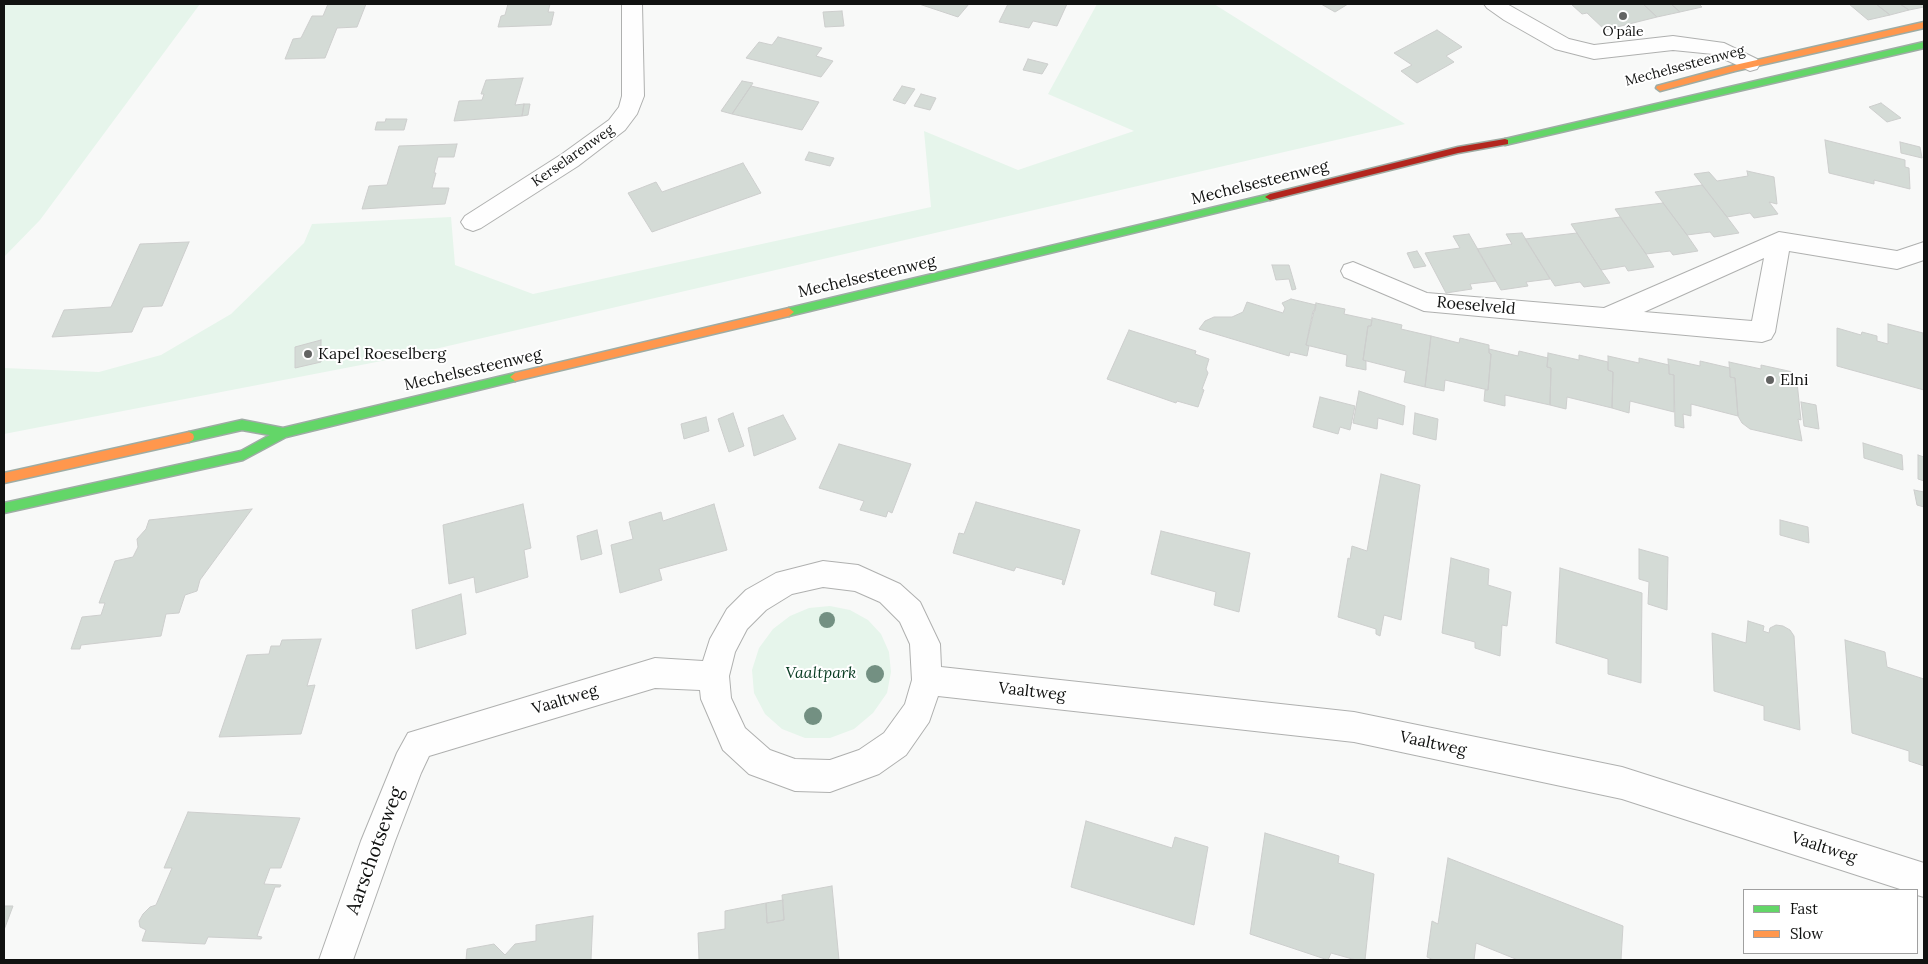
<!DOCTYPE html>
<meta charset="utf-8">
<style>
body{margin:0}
#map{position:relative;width:1928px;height:964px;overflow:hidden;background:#f8f9f8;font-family:Lora,serif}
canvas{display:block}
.frame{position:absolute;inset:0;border:5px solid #111211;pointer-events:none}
.legend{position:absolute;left:1743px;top:889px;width:175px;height:65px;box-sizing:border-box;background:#fff;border:1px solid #a0a0a0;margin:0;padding:6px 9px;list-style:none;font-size:15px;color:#111211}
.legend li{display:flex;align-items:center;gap:10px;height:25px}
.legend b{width:25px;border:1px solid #a0a0a0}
</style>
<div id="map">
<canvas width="1928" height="964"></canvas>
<div class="frame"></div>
<ul class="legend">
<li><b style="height:6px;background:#63d668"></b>Fast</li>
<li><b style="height:6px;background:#ff974d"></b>Slow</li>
</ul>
</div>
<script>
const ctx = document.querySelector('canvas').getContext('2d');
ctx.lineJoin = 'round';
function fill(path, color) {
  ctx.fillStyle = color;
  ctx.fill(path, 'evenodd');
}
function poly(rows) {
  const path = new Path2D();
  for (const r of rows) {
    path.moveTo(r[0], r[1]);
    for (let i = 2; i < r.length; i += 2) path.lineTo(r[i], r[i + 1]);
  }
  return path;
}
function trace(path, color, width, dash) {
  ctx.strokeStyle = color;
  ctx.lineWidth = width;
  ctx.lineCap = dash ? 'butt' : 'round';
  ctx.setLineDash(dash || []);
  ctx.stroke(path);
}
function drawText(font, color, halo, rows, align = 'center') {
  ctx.font = font + ' Lora,serif';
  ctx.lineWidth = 4;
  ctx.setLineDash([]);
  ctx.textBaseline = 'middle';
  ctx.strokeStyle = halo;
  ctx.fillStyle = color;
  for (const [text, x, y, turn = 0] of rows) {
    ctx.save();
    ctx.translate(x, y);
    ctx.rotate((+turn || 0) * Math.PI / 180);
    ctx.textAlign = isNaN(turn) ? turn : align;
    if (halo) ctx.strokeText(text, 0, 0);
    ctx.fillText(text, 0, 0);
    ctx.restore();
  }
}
fill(poly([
 [4,4,200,4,40,220,4,257],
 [1097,4,1214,4,1405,124,392,359,4,434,4,368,99,372,161,355,231,314,304,243,312,224,451,217,455,265,533,294,931,207,924,131,1018,170,1134,131,1048,94],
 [830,606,850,610,868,620,881,634,889,652,891,672,887,693,873,713,854,729,830,738,805,738,782,729,765,714,754,693,752,670,759,648,773,629,790,616,809,608]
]), '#e6f5eb');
const building = poly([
 [328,4,366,4,357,27,337,28,325,58,285,59,293,39,301,38,312,16,323,16,328,4],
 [508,4,550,4,548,12,554,12,551,25,498,27,501,16,505,15,508,4],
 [919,4,969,4,958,17,919,4],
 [1008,4,1067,4,1057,26,1033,21,1029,28,999,22,1008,4],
 [1321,4,1348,4,1335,12,1321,4],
 [1571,4,1643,4,1657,17,1605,30,1587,13,1582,14,1571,4],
 [1643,4,1671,4,1680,12,1657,17,1643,4],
 [1671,4,1699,4,1702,7,1680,12,1671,4],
 [1849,4,1876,4,1890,15,1868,20,1849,4],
 [1876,4,1900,4,1909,10,1890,15,1876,4],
 [1900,4,1924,4,1924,7,1909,10,1900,4],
 [842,11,844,26,825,27,823,12,842,11],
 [1437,30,1462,47,1446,56,1454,62,1417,83,1401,71,1412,65,1394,53,1437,30],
 [778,37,822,48,816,56,833,61,821,77,746,58,759,42,772,45,778,37],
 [1028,59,1048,64,1042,74,1023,70,1028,59],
 [523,78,515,105,524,104,522,116,454,121,459,101,482,100,484,94,481,94,486,80,523,78],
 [742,81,753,83,732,114,721,111,742,81],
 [751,86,819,102,802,130,732,114,751,86],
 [902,86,915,89,905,104,893,100,902,86],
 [921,94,936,98,930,110,914,106,921,94],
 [1881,103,1901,118,1887,122,1869,107,1881,103],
 [524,104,530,104,528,115,522,116,524,104],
 [386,119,407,119,404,130,375,130,377,122,385,122,386,119],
 [1825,140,1905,160,1905,167,1909,168,1910,189,1874,180,1874,184,1829,173,1825,140],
 [1900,142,1920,147,1922,158,1901,153,1900,142],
 [457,144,454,157,438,157,434,173,436,173,432,188,449,188,445,204,362,209,369,186,387,185,399,146,457,144],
 [809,152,834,158,830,166,805,160,809,152],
 [743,163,761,193,652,232,628,193,656,182,662,192,743,163],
 [1747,171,1774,177,1777,204,1769,202,1778,214,1754,218,1750,213,1727,217,1694,174,1709,172,1717,181,1748,176,1747,171],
 [1702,185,1727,217,1739,233,1714,237,1710,232,1687,235,1655,192,1702,185],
 [1663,203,1687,235,1698,251,1673,255,1670,251,1646,254,1615,209,1663,203],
 [1620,217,1646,254,1654,267,1628,271,1625,266,1601,270,1571,224,1620,217],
 [1522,233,1550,279,1526,282,1528,286,1501,290,1477,249,1512,244,1506,234,1522,233],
 [1577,233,1601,270,1610,283,1584,287,1580,282,1555,286,1525,239,1577,233],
 [1469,234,1496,281,1470,284,1472,289,1446,293,1425,253,1460,248,1453,236,1469,234],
 [189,242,162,306,143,307,132,332,52,337,64,310,111,307,140,244,189,242],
 [1417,251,1426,266,1414,268,1407,253,1417,251],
 [1272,265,1289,265,1296,289,1292,290,1289,279,1276,280,1272,265],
 [1291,299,1316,305,1315,311,1313,311,1306,345,1309,346,1307,356,1290,352,1289,356,1199,329,1205,321,1214,317,1232,317,1243,312,1247,302,1283,313,1285,308,1282,303,1291,299],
 [1316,303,1345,309,1344,314,1372,320,1371,326,1368,326,1363,360,1366,361,1366,370,1346,366,1347,355,1306,345,1316,303],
 [1372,318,1402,325,1401,329,1431,336,1425,387,1404,382,1406,371,1363,360,1368,326,1371,326,1372,318],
 [1888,324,1923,333,1924,390,1837,366,1837,328,1861,335,1862,332,1877,336,1877,341,1888,344,1888,324],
 [1129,330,1196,351,1195,354,1209,359,1206,369,1208,373,1202,389,1204,390,1198,407,1177,401,1176,403,1107,379,1129,330],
 [1431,336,1459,343,1460,338,1489,345,1489,353,1491,354,1488,390,1445,380,1444,391,1425,387,1431,336],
 [321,340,321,362,295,368,295,347,321,340],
 [1489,349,1518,356,1519,351,1548,358,1547,367,1551,368,1550,405,1505,395,1505,406,1484,401,1485,390,1488,390,1491,354,1489,353,1489,349],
 [1548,353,1579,360,1579,355,1608,362,1608,370,1613,372,1612,408,1567,397,1566,409,1550,405,1551,368,1547,367,1548,353],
 [1608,356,1639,363,1639,358,1669,365,1669,374,1674,375,1674,412,1630,401,1629,413,1612,408,1613,372,1608,370,1608,356],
 [1668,359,1700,366,1700,361,1730,368,1730,377,1735,378,1738,416,1691,404,1691,416,1683,414,1684,428,1675,426,1674,375,1669,374,1668,359],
 [1729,362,1761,369,1761,365,1793,372,1794,381,1797,382,1801,420,1798,419,1802,441,1750,429,1742,423,1738,416,1735,378,1730,377,1729,362],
 [1359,391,1405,406,1403,425,1378,418,1377,429,1353,423,1359,391],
 [1320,397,1355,406,1350,430,1340,427,1338,434,1313,427,1320,397],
 [1801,402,1816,405,1819,429,1804,426,1801,402],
 [733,413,744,446,729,452,718,419,733,413],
 [1415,413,1438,419,1436,440,1413,434,1415,413],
 [783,415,796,439,754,456,748,428,783,415],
 [706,417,709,431,684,439,681,424,706,417],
 [1863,443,1902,455,1903,470,1864,458,1863,443],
 [839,444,911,464,892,513,888,511,886,517,860,510,864,501,819,488,839,444],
 [1918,455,1924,457,1924,481,1918,479,1918,455],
 [1381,474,1420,485,1401,620,1384,615,1380,636,1376,634,1376,629,1338,617,1348,558,1350,559,1352,546,1367,551,1381,474],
 [1914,490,1924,492,1924,507,1917,505,1914,490],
 [976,502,1080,530,1064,585,1062,584,1063,580,1016,567,1014,571,953,553,959,533,964,534,976,502],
 [523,504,531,548,524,550,528,577,476,593,474,577,449,584,443,525,523,504],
 [714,504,727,550,659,569,662,580,620,593,611,545,633,539,629,522,661,512,663,521,714,504],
 [252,509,200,580,197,591,185,595,179,613,166,614,161,636,81,645,80,649,71,649,82,617,101,615,105,603,99,603,115,561,133,557,138,547,137,539,146,529,149,520,252,509],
 [1780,520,1808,527,1809,543,1780,535,1780,520],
 [597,530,602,554,581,560,577,536,597,530],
 [1161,531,1250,553,1239,612,1214,605,1216,592,1151,574,1161,531],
 [1639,549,1668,557,1667,610,1648,604,1649,582,1639,579,1639,549],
 [1451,558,1489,569,1488,585,1511,592,1507,626,1502,625,1500,656,1475,648,1475,642,1442,633,1451,558],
 [1560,568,1642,593,1641,683,1608,674,1608,659,1556,643,1560,568],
 [461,594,466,634,416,649,412,610,461,594],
 [1748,621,1764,626,1763,631,1769,633,1770,628,1776,625,1783,626,1790,630,1794,636,1800,730,1764,720,1764,706,1714,691,1712,633,1746,643,1748,621],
 [321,639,307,686,315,685,301,734,219,737,247,655,269,654,271,646,280,646,282,640,321,639],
 [1845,640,1885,652,1887,667,1924,679,1924,766,1909,761,1909,751,1852,733,1845,640],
 [188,812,300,818,281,868,270,868,264,884,281,885,280,887,275,887,257,936,262,937,261,939,208,937,205,944,142,941,146,930,140,927,139,921,143,914,150,907,156,905,172,868,164,868,188,812],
 [1086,821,1172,848,1175,837,1208,847,1194,925,1071,887,1086,821],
 [1265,833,1339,856,1338,863,1374,874,1365,960,1356,960,1331,953,1328,960,1250,934,1265,833],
 [1448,858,1623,926,1621,960,1518,960,1476,943,1474,960,1434,960,1427,957,1432,921,1438,924,1448,858],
 [832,886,839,960,699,960,698,933,725,929,725,911,766,903,767,923,784,920,782,895,832,886],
 [783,900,784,920,767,923,766,903,783,900],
 [4,906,13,906,4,930,4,906],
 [593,916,591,960,466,960,467,949,494,944,505,955,515,944,536,941,536,925,593,916]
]);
fill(building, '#d4dbd6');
trace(building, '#cdcecd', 1);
const street = poly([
 [622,4,642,4,644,96,637,114,625,130,578,166,481,228,473,231,465,228,461,222,465,216,562,154,609,120,619,107,622,96,622,4],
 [1484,4,1507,4,1569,39,1594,45,1673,36,1724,43,1757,59,1760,64,1757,69,1750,71,1713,54,1673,50,1594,59,1555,49,1504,20,1487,8,1484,4],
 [1779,232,1897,251,1924,242,1924,260,1897,269,1789,251,1775,332,1771,339,1762,342,1424,311,1344,277,1341,271,1344,265,1353,262,1427,293,1604,308,1779,232],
 [1764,258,1752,321,1644,312,1764,258],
 [823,561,858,565,900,584,920,602,940,644,941,667,1354,712,1622,767,1924,863,1924,897,1917,895,1917,890,1903,890,1622,799,1354,742,938,696,929,722,906,755,879,774,830,792,795,791,749,774,723,750,701,699,700,690,655,688,429,756,421,773,395,841,353,960,319,960,361,841,397,753,408,733,655,658,703,661,710,639,727,609,746,590,776,573,823,561],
 [823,587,855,591,880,602,900,622,910,644,912,680,905,704,884,733,859,750,830,760,795,759,770,750,745,728,731,698,729,676,735,652,747,629,766,610,792,594,823,587]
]);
const fast = poly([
 [1924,42,1924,48,1505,145,1500,142,1505,139,1924,42],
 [1270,194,1275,197,1273,199,789,316,784,312,789,308,1270,194],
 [515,373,520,377,515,381,286,437,243,460,4,513,4,503,241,451,270,435,242,430,189,442,185,440,184,437,185,434,189,432,242,420,283,428,515,373]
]);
const slow = poly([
 [1924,22,1924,28,1735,71,1660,91,1656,88,1657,86,1735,65,1924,22],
 [789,308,794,312,789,316,515,381,510,377,515,373,789,308],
 [189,432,193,434,194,437,193,440,189,442,4,483,4,473,189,432]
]);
const jam = poly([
 [1505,139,1508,140,1508,144,1458,153,1270,200,1265,197,1270,194,1458,147,1505,139]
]);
trace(street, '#afb0af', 2);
trace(fast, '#9eaca4', 3);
trace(slow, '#9eaca4', 3);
trace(jam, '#9eaca4', 3);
fill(street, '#fefefe');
fill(fast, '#63d668');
fill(slow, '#ff974d');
fill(jam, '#b3261e');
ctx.fillStyle = '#739082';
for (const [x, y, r] of [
 [827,620,8],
 [875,674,9],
 [813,716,9]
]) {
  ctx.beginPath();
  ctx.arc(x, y, r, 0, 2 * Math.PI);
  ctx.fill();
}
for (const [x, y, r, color] of [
 [1623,16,5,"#626362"],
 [308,354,5,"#626362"],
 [1770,380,5,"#626362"]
]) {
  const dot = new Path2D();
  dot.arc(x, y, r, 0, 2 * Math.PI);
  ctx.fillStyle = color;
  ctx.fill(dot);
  trace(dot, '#fff', 2);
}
drawText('14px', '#111211', '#fff', [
 ["O'pâle",1623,32]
]);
drawText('14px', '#111211', '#fff', [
 ["Mechelsesteenweg",1685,66,-15],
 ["Kerselarenweg",573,156,-35]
]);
drawText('16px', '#111211', '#fff', [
 ["Mechelsesteenweg",1260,183,-14],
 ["Mechelsesteenweg",867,277,-13],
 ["Roeselveld",1476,306,5],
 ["Mechelsesteenweg",473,370,-13],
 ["Vaaltweg",1032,692,6],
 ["Vaaltweg",565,700,-17],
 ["Vaaltweg",1433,744,12],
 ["Vaaltweg",1824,848,18]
]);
drawText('16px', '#111211', '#fff', [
 ["Kapel Roeselberg",318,354],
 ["Elni",1780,380]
], 'left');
drawText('italic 16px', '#073b21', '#fff', [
 ["Vaaltpark",821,673]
]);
drawText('19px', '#111211', '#fff', [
 ["Aarschotseweg",375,851,-70]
]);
</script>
